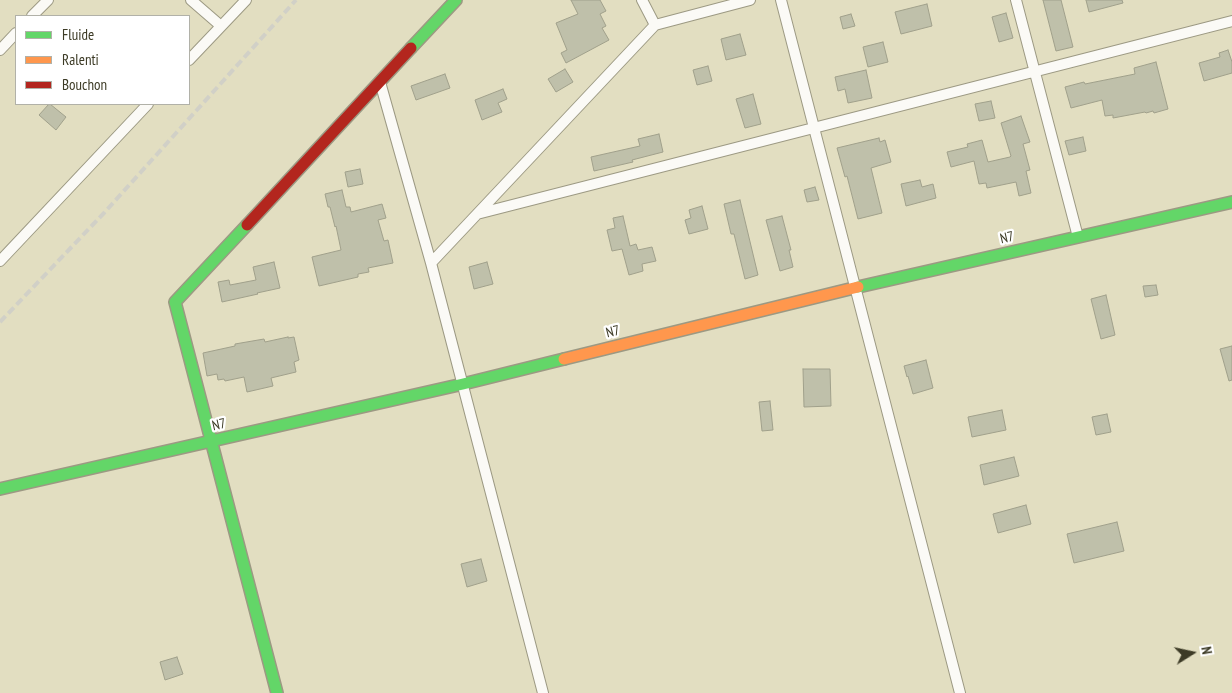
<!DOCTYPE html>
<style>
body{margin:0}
#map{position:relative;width:1232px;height:693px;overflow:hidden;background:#e2dec1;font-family:"PT Sans Narrow",sans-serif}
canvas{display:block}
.legend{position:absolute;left:15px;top:15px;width:175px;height:90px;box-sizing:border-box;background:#fff;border:1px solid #b1b1a8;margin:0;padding:6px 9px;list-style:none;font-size:15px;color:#3d3b26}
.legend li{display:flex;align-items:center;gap:10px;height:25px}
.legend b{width:25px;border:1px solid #b1b1a8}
.north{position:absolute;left:1167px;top:628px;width:50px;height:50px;-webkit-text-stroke:4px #fff;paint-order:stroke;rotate:80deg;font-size:14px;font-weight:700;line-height:20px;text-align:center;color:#3d3b26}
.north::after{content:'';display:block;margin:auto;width:18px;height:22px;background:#3d3b26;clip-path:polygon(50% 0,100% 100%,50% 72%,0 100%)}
</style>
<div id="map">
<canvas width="1232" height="693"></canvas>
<ul class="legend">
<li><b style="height:6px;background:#63d668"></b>Fluide</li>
<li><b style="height:6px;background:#ff974d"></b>Ralenti</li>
<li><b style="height:6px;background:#b3261e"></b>Bouchon</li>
</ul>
<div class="north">N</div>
</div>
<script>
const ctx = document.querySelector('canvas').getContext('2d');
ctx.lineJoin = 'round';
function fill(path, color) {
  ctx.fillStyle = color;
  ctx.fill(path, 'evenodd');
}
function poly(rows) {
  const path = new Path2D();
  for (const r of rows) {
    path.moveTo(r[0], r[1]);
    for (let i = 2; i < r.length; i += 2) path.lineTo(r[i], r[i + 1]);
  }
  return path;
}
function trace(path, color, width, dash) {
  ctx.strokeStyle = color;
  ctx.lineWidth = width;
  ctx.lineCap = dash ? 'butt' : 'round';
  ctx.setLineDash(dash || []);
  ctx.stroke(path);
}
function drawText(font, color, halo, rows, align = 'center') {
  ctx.font = font + ' "PT Sans Narrow",sans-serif';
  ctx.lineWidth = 4.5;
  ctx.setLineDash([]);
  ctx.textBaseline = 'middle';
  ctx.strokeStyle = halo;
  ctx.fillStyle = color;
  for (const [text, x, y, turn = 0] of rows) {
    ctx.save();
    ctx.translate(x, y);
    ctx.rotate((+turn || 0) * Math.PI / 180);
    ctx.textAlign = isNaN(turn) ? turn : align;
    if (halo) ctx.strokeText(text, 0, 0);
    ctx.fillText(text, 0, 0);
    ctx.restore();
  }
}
const building = poly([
 [571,0,600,0,606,11,600,14,606,26,602,28,609,40,566,63,561,53,567,50,556,23,578,14,571,0],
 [1043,0,1061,0,1073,47,1056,51,1043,0],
 [1086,0,1122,0,1123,3,1089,12,1086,0],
 [927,4,932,26,901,34,895,12,927,4],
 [1006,13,1013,38,999,42,992,17,1006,13],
 [851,14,855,26,843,29,840,17,851,14],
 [740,34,746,55,726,60,721,39,740,34],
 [883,42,888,62,868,67,863,47,883,42],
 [1228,50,1232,62,1232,73,1204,81,1199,63,1220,57,1219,53,1228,50],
 [1156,62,1168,109,1154,113,1153,111,1146,113,1145,112,1113,118,1113,115,1105,116,1102,100,1071,108,1065,87,1084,82,1085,84,1135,74,1134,68,1156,62],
 [708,66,712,81,697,85,693,70,708,66],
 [565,69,573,82,556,92,548,79,565,69],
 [866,70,872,98,848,103,845,89,838,91,835,77,866,70],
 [445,74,450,88,416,100,411,86,445,74],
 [503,89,507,99,498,103,502,112,482,120,475,100,503,89],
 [753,94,761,124,745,128,736,99,753,94],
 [991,101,995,118,979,121,975,104,991,101],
 [49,104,50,104,66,117,56,130,39,115,49,104],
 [1021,116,1030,142,1023,144,1030,170,1026,171,1031,193,1019,196,1016,182,987,188,986,183,979,184,974,161,951,167,947,152,968,147,967,144,982,140,988,162,1010,157,1011,156,1001,123,1021,116],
 [659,134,663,152,632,160,633,162,594,171,591,157,640,146,638,139,659,134],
 [1083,137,1086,151,1069,155,1065,141,1083,137],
 [879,138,880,142,885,140,891,162,871,168,882,213,858,219,847,176,845,177,837,148,879,138],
 [360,169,363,184,348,187,345,172,360,169],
 [920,180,922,187,933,184,936,198,906,206,901,184,920,180],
 [815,187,819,200,807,202,804,190,815,187],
 [342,190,346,207,350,207,351,212,382,204,386,218,378,220,384,241,388,240,393,263,368,268,369,272,358,274,358,277,319,286,312,257,341,250,336,226,335,227,330,207,328,207,325,194,342,190],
 [740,200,758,275,745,279,734,234,731,234,724,204,740,200],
 [702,206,708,229,689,234,685,220,691,218,689,210,702,206],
 [623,216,630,246,636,244,638,250,652,247,656,261,642,264,643,271,629,275,622,249,612,251,607,230,615,228,613,218,623,216],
 [782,216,791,250,789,250,793,267,780,271,766,220,782,216],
 [274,262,280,288,257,293,258,294,222,302,218,282,229,280,230,285,256,280,253,267,274,262],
 [487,262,493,284,474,289,469,267,487,262],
 [1156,285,1158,295,1145,297,1143,286,1156,285],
 [1106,295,1115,335,1101,339,1091,299,1106,295],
 [288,337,288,338,294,337,299,360,294,362,296,372,271,378,273,386,247,392,244,377,225,381,224,379,218,380,217,374,207,376,203,353,235,346,235,344,264,339,265,342,288,337],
 [1232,346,1232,380,1229,381,1220,349,1232,346],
 [926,360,933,388,913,394,908,376,907,377,904,366,926,360],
 [803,369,830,369,831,406,804,407,803,369],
 [770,401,773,430,762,431,759,402,770,401],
 [1002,410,1006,430,972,437,968,417,1002,410],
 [1107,414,1111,432,1096,435,1092,417,1107,414],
 [1014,457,1019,476,984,485,980,465,1014,457],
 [1026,505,1031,524,998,533,993,514,1026,505],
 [1117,522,1124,551,1074,563,1067,534,1117,522],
 [481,559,487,581,467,587,461,564,481,559],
 [177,657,183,674,165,680,160,662,177,657]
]);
fill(building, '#bfc0aa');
trace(building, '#a0a08b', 1);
const street = poly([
 [191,0,221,26],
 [642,0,655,25],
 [781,0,960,693],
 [1016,0,1078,237],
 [32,16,48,0],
 [0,50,16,33],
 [189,60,246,0],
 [380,82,431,263,543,693],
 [477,214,1232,21],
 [0,261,148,104],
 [431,263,655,25,750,0]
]);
const fast = poly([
 [411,48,456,0],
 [247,225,175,302,277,693],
 [858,287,1232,202],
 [0,489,463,384,564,359]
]);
const slow = poly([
 [564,359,858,287]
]);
const jam = poly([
 [247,225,411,48]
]);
trace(street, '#9c9983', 12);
trace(fast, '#9c9983', 14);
trace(slow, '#9c9983', 14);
trace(jam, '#9c9983', 14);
trace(street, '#fbfaf6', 10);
trace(fast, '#63d668', 11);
trace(slow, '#ff974d', 11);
trace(jam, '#b3261e', 11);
trace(poly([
 [0,322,104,213,296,0]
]), '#d1d0c7', 4, [8, 4]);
drawText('14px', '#3d3b26', '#fff', [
 ["N7",1007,238,-13],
 ["N7",613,332,-14],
 ["N7",219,425,-13]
]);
</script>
